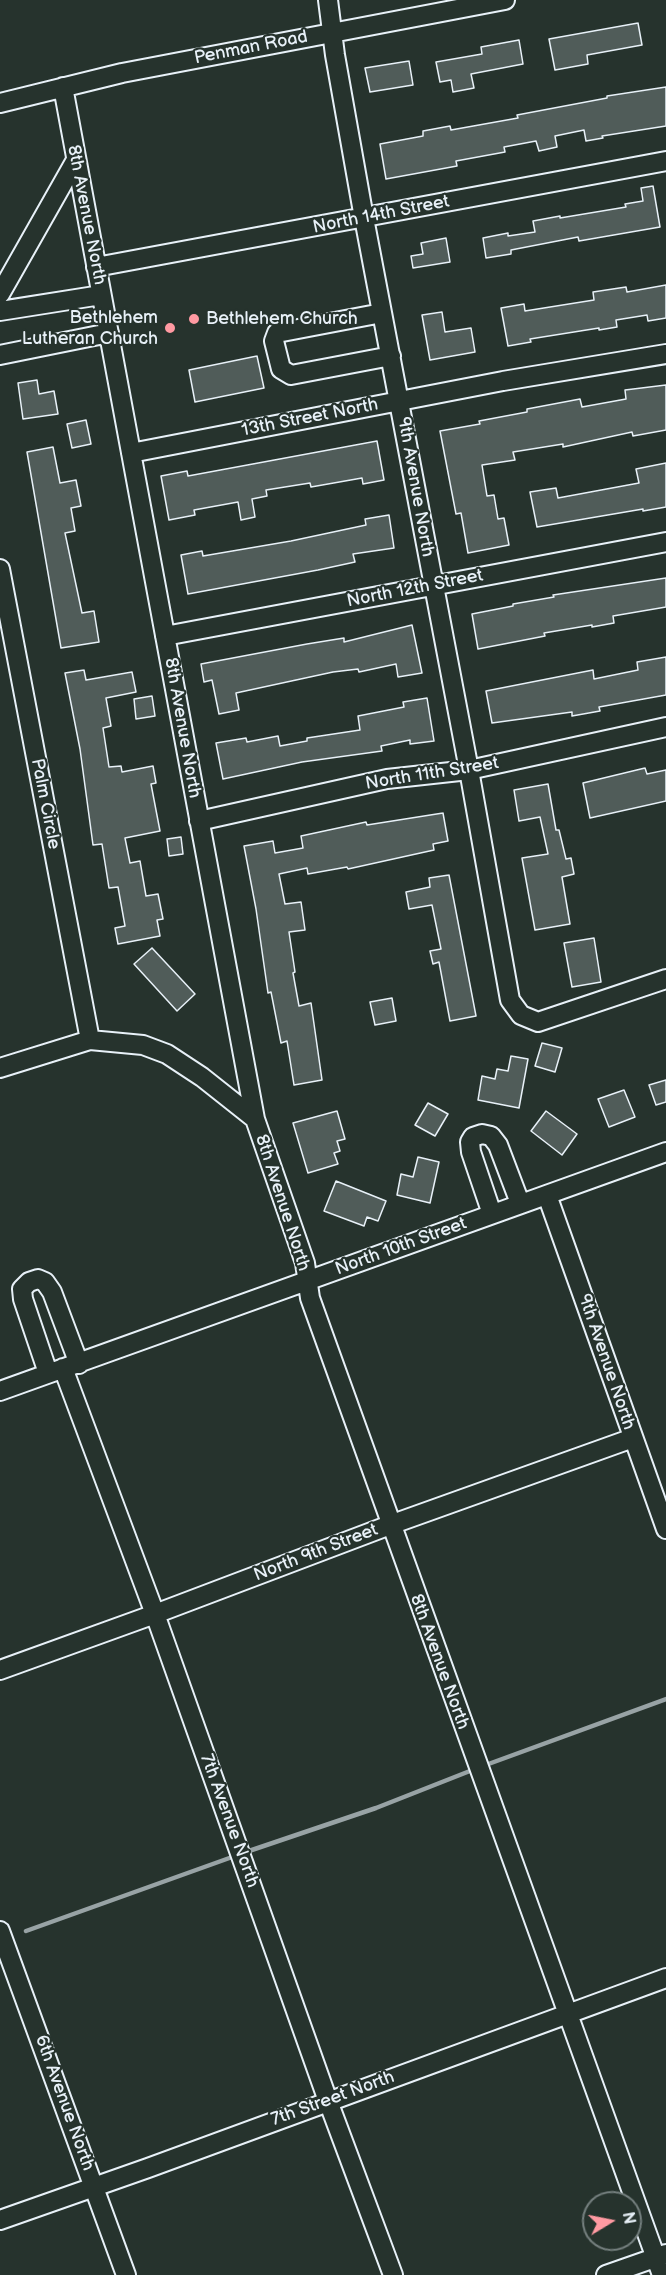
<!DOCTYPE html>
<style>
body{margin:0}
#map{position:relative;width:666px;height:2275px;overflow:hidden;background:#26332d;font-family:"Balsamiq Sans",sans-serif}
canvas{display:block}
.north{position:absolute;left:582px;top:2191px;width:60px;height:60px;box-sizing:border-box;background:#26332d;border:2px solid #747f7e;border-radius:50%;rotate:80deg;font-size:16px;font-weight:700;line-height:24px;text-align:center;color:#e8f1f8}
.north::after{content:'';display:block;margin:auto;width:21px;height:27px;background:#ff9aa2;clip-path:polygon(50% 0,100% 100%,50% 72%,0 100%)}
</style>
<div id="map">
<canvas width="666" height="2275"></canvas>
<div class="north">N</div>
</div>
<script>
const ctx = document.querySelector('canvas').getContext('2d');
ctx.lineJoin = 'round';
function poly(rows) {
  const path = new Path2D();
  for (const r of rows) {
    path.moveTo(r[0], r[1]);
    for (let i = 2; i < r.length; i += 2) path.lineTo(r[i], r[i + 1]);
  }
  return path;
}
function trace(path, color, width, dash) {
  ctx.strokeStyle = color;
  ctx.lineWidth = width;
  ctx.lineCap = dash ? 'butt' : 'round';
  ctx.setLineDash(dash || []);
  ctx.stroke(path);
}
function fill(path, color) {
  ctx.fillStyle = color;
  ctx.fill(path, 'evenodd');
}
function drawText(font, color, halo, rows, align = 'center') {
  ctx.font = font + ' "Balsamiq Sans",sans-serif';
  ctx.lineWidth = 4.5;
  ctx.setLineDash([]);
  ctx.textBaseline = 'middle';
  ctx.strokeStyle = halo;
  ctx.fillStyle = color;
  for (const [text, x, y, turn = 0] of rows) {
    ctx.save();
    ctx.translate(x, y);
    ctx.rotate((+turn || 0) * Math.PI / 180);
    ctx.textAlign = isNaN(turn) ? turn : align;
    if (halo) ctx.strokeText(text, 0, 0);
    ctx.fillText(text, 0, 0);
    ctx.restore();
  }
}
trace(poly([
 [483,1766,666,1699],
 [243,1853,376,1808,475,1769],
 [26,1931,235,1856]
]), '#98a3a5', 4.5);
const building = poly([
 [638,23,642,45,587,55,588,64,555,70,549,39,638,23],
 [519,40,523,64,471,74,474,88,453,92,451,80,440,82,436,62,482,54,481,47,519,40],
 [409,61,413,85,370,92,365,68,409,61],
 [666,87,666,126,602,136,603,138,586,141,584,130,555,136,557,147,539,151,536,141,504,147,505,152,456,161,457,166,386,179,380,144,423,136,423,131,450,126,451,130,518,118,517,115,607,98,607,96,666,87],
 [653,186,660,227,579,241,578,237,511,250,511,254,486,258,483,238,508,233,508,236,535,232,533,221,560,216,560,218,626,207,625,204,643,201,641,188,653,186],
 [446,238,450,262,413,268,411,256,423,254,421,243,446,238],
 [666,285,666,318,648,321,647,315,616,320,617,327,599,330,599,328,530,339,531,342,508,346,501,308,524,304,525,311,594,300,593,292,626,287,627,292,666,285],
 [442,312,445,332,471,328,475,352,430,360,422,315,442,312],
 [257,356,264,388,195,402,189,370,257,356],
 [37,380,39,394,54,391,58,414,23,419,18,383,37,380],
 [666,385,666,430,633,436,632,432,563,447,563,444,513,452,515,460,482,465,487,496,494,495,498,519,504,518,509,545,468,553,461,513,456,514,440,431,480,424,479,421,527,412,527,409,580,399,582,407,626,399,625,390,666,385],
 [86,420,91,444,72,448,67,424,86,420],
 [377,441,384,480,363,484,362,478,311,487,310,483,266,490,267,496,252,499,255,517,241,520,238,502,194,510,195,515,169,520,161,476,187,471,188,476,377,441],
 [53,447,60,483,76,480,81,506,71,508,75,531,65,533,82,613,94,611,99,642,61,648,27,452,53,447],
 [666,463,666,507,643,511,643,509,537,527,530,492,556,488,558,498,639,483,636,469,666,463],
 [389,515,394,548,353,554,355,562,318,570,188,594,181,555,202,551,203,556,291,541,366,525,365,519,389,515],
 [666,578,666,607,613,616,614,623,592,627,592,625,544,633,545,636,478,649,472,614,513,606,513,604,554,597,553,595,666,578],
 [412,625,422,673,398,677,396,664,359,672,358,669,333,672,236,693,239,710,219,714,212,680,204,682,201,664,307,644,344,638,344,642,412,625],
 [666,657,666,695,599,707,600,711,572,716,572,712,492,723,486,691,593,670,594,679,638,670,637,662,666,657],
 [84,670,86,680,132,672,136,692,106,698,111,726,103,728,109,767,121,766,122,772,153,766,156,783,151,784,160,831,125,838,130,863,140,861,146,896,158,894,163,919,157,920,160,936,118,944,115,928,125,926,118,887,109,888,102,844,93,845,80,749,65,673,84,670],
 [152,696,155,716,136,719,134,699,152,696],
 [427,698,434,741,410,744,410,740,381,746,382,751,302,762,223,779,216,743,246,738,247,742,278,736,280,746,307,741,307,738,360,730,358,716,404,707,403,702,427,698],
 [645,768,647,774,666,770,666,801,590,818,583,783,645,768],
 [548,784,556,830,559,830,566,859,571,858,574,874,562,877,570,924,535,930,522,858,548,854,540,817,519,821,514,790,548,784],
 [443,813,448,841,433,844,434,850,348,869,347,867,308,874,307,868,279,874,285,904,301,902,305,930,289,932,295,972,293,973,299,1006,311,1003,322,1080,294,1085,287,1041,281,1043,271,992,268,993,256,909,244,846,273,841,275,853,303,848,301,836,366,822,367,825,443,813],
 [181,837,183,854,169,856,167,839,181,837],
 [449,875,476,1016,450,1021,439,962,433,964,430,951,441,949,432,905,409,909,406,892,430,887,429,878,449,875],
 [594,938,601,982,572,987,564,943,594,938],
 [152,948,195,994,177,1011,134,964,152,948],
 [392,998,396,1021,375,1025,370,1002,392,998],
 [542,1043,562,1048,555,1072,535,1066,542,1043],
 [511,1056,528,1059,519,1108,478,1100,482,1076,495,1079,497,1069,508,1071,511,1056],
 [666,1080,666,1102,656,1105,649,1085,666,1080],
 [624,1090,635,1117,609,1127,598,1099,624,1090],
 [428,1103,448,1114,435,1136,415,1125,428,1103],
 [337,1111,345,1139,337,1141,340,1151,334,1153,338,1164,308,1173,293,1123,337,1111],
 [546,1111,577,1134,562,1155,531,1131,546,1111],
 [418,1157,439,1162,430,1203,397,1195,401,1174,413,1177,418,1157],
 [336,1181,386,1201,378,1221,367,1217,364,1226,324,1211,336,1181]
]);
fill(building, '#505c59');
trace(building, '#e8f1f8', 1.5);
const minor = poly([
 [328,0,335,55,364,218,469,770,510,1000,521,1015,538,1022,666,979],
 [63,87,255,1119,305,1263,310,1298,662,2275],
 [0,103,122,73,505,0],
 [96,267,666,161],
 [0,294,76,160],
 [0,311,101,295],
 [382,313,277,333,274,341,281,369,291,375,391,356],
 [0,355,109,333],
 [131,453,503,381,666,354],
 [0,569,90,1040],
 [165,636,666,542],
 [199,821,387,779,469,770,666,727],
 [0,1068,90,1040,143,1045,167,1054,202,1077,255,1119],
 [547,1195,666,1529],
 [492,1214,471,1152,470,1142,473,1137,482,1134,491,1136,498,1145,520,1203],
 [63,1368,155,1614,328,2101,393,2275],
 [48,1373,23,1299,22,1289,29,1282,38,1279,45,1282,52,1292,79,1364],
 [0,1391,666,1152],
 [0,1670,155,1614,390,1525,633,1438],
 [0,1931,126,2275],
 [0,2220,148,2168,666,1978],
 [606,2275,666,2254]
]);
trace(minor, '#e8f1f8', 22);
trace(minor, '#26332d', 18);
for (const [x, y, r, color] of [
 [194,319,6,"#ff9aa2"],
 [170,328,6,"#ff9aa2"]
]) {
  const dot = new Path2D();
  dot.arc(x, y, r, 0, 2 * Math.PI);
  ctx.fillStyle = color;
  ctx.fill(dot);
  trace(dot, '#26332d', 2);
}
drawText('18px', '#e8f1f8', '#26332d', [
 ["Penman Road",251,48,-11],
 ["8th Avenue North",86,215,79],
 ["North 14th Street",381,215,-11],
 ["13th Street North",310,418,-11],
 ["9th Avenue North",415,487,80],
 ["North 12th Street",415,589,-11],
 ["8th Avenue North",182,728,80],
 ["North 11th Street",432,774,-9],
 ["Palm Circle",45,804,79],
 ["8th Avenue North",282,1203,72],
 ["North 10th Street",401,1247,-20],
 ["9th Avenue North",606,1362,71],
 ["North 9th Street",316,1553,-21],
 ["8th Avenue North",439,1662,70],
 ["7th Avenue North",229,1821,70],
 ["7th Street North",333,2099,-20],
 ["6th Avenue North",64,2103,70]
]);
drawText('18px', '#e8f1f8', '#26332d', [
 ["Bethlehem",158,318],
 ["Lutheran Church",158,339],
 ["Bethlehem Church",206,319,"left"]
], 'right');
</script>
